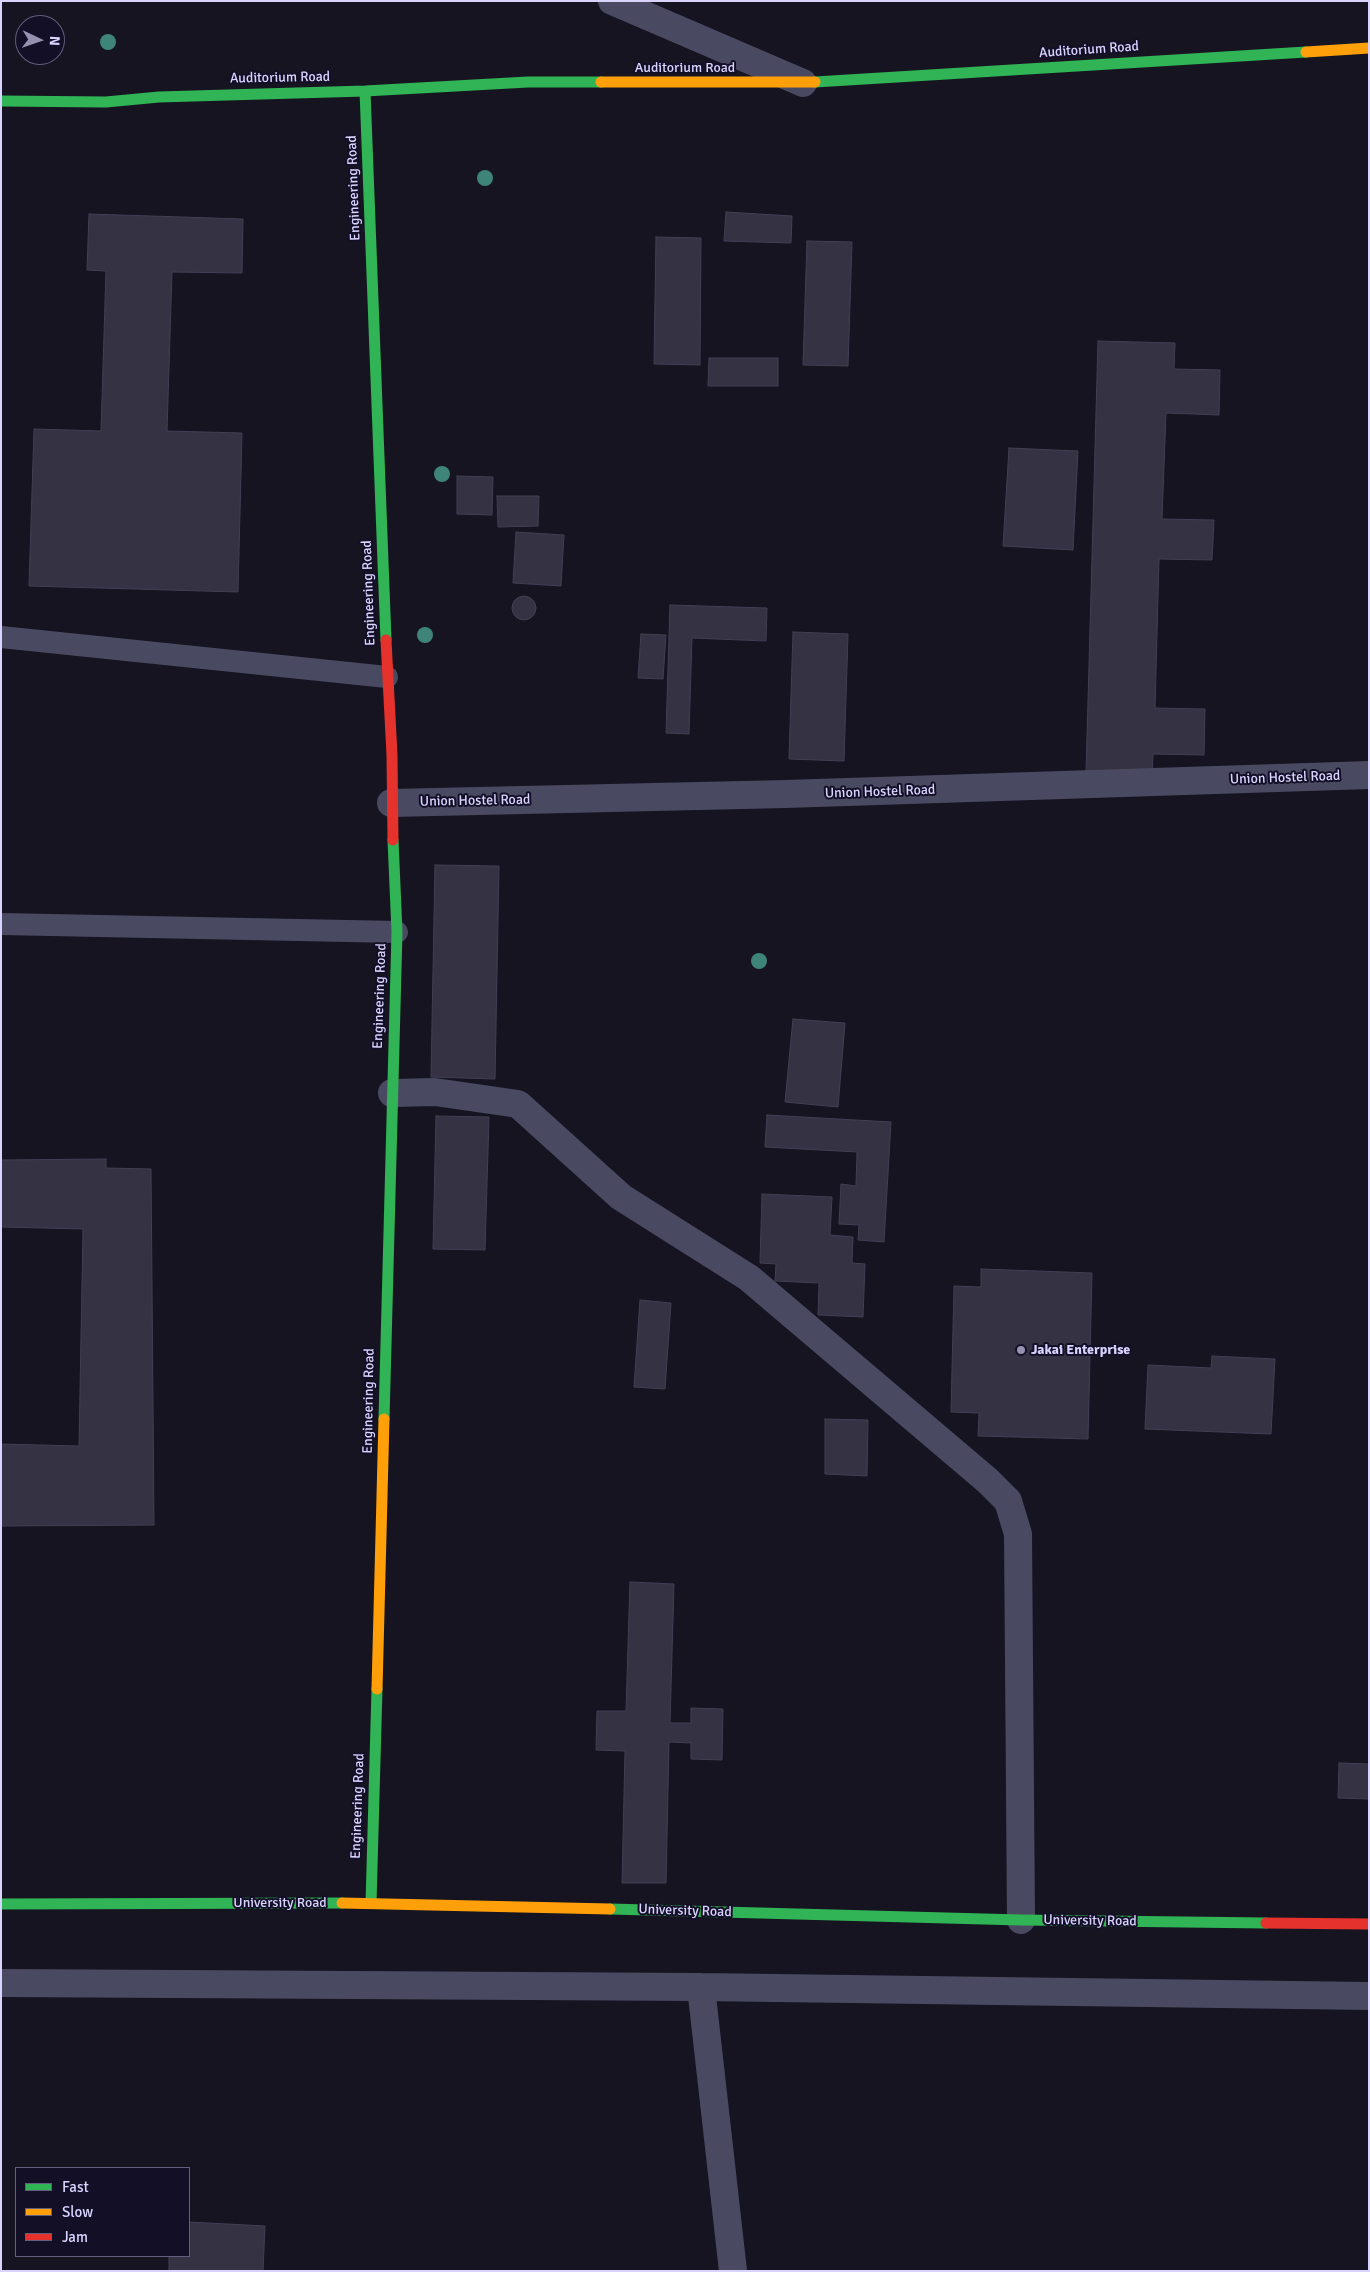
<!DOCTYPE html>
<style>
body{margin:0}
#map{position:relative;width:1370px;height:2272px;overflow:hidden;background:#161421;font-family:Signika,sans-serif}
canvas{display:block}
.frame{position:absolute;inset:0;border:2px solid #d9d4ff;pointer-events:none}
.legend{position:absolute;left:15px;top:2167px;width:175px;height:90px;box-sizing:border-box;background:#130f26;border:1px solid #625e7d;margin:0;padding:6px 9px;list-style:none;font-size:15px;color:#d9d4ff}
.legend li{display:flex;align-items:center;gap:10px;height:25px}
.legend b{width:25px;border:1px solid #625e7d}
.north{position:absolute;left:15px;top:15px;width:50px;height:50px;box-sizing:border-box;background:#130f26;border:1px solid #625e7d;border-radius:50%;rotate:93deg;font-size:14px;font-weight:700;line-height:20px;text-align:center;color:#d9d4ff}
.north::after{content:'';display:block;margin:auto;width:18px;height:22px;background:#9591b1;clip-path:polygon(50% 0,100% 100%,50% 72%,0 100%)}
</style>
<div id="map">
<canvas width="1370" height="2272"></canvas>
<div class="frame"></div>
<ul class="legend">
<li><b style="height:6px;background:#30b455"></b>Fast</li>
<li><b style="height:6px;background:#ff9f0a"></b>Slow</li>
<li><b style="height:6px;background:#e5322d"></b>Jam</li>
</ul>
<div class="north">N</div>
</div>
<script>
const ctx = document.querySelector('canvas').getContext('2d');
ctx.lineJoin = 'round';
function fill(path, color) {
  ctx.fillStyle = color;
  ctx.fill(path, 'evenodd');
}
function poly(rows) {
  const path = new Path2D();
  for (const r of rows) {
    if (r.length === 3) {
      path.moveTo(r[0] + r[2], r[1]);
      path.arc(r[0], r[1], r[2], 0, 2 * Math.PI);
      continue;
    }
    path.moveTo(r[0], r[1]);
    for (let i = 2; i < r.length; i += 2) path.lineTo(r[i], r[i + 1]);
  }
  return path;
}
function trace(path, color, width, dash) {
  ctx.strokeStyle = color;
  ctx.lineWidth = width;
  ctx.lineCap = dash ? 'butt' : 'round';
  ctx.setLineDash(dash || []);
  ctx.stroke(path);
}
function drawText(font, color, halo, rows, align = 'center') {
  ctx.font = font + ' Signika,sans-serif';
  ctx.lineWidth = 4;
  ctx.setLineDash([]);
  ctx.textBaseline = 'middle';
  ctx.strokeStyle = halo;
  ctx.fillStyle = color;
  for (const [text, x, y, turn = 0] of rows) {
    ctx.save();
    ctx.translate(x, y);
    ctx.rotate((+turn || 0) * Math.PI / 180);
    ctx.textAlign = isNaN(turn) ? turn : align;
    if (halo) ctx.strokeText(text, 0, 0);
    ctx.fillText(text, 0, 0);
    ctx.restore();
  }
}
const building = poly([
 [726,212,792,216,791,243,724,241,726,212],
 [89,214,243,219,242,273,172,272,167,431,242,433,238,592,29,586,34,429,101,431,106,271,87,270,89,214],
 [656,237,701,238,700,365,654,364,656,237],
 [807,241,852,242,848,366,803,365,807,241],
 [1098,341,1175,343,1174,369,1220,370,1219,415,1166,413,1162,519,1214,520,1212,560,1159,559,1155,708,1205,709,1204,755,1153,754,1152,775,1086,773,1098,341],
 [709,358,778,358,778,386,708,386,709,358],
 [1009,448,1078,451,1073,550,1003,546,1009,448],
 [457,476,493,477,492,515,457,514,457,476],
 [497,496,539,496,538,526,498,527,497,496],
 [516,532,564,535,561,586,513,583,516,532],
 [524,608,12],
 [670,605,767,608,766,641,692,638,689,734,666,733,670,605],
 [793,632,848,634,844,761,789,759,793,632],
 [641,634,666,635,663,679,638,678,641,634],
 [435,865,499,866,495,1079,431,1077,435,865],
 [793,1019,845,1023,838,1107,785,1102,793,1019],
 [767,1115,891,1122,884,1242,858,1240,859,1225,839,1224,841,1184,856,1186,857,1152,765,1147,767,1115],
 [436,1116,489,1117,485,1250,433,1249,436,1116],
 [106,1159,106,1168,151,1169,154,1525,1,1526,1,1444,79,1446,83,1229,1,1227,1,1160,106,1159],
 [762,1194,832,1197,830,1235,853,1237,852,1263,865,1264,863,1317,818,1315,819,1283,775,1281,776,1264,760,1263,762,1194],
 [981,1269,1092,1273,1088,1439,978,1436,979,1413,951,1412,954,1286,981,1287,981,1269],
 [640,1300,671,1303,665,1389,634,1387,640,1300],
 [1212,1356,1275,1359,1271,1434,1145,1429,1148,1365,1211,1368,1212,1356],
 [825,1419,868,1420,867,1476,825,1474,825,1419],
 [630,1582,674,1584,670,1723,691,1723,691,1708,723,1709,722,1760,691,1759,691,1743,669,1742,666,1883,622,1883,625,1751,596,1750,597,1711,626,1711,630,1582],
 [1339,1763,1369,1764,1369,1799,1338,1798,1339,1763],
 [189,2222,265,2226,263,2271,169,2271,169,2256,189,2256,189,2222]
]);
fill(building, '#343243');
trace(building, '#433f54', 1);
trace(poly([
 [1,637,387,677],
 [1,924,397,932]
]), '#4a4962', 22);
trace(poly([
 [612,1,803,83],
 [391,803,786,794,1369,775],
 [392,1093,435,1092,518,1104,621,1197,749,1278,988,1481,1008,1501,1018,1534,1021,1920],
 [1,1983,701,1987,1369,1996],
 [701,1987,733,2271]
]), '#4a4962', 28);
trace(poly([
 [815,82,1306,52],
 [365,91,386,640],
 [1,101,106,102,159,97,365,91,528,82,601,82],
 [384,1419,397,932,393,840],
 [371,1903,377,1689],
 [1,1904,342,1903],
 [610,1909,1021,1920,1266,1923]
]), '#30b455', 11);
trace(poly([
 [1306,52,1369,48],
 [601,82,815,82],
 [377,1689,384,1419],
 [342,1903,610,1909]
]), '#ff9f0a', 11);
trace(poly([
 [386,640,392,755,393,840],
 [1266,1923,1369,1924]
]), '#e5322d', 11);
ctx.fillStyle = '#3e8478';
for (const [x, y] of [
 [108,42],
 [485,178],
 [442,474],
 [425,635],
 [759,961]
]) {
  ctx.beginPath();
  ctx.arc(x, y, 8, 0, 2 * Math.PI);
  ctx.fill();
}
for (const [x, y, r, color] of [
 [1021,1350,5,"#9591b1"]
]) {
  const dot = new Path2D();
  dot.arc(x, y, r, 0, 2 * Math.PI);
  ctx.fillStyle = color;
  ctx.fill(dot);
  trace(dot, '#130f26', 2);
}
drawText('14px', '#d9d4ff', '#130f26', [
 ["Auditorium Road",1089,50,-4],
 ["Auditorium Road",685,68],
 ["Auditorium Road",280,78,-1],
 ["Engineering Road",354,188,-92],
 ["Engineering Road",369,593,-92],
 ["Union Hostel Road",1285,778,-2],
 ["Union Hostel Road",880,792,-2],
 ["Union Hostel Road",475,801,-1],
 ["Engineering Road",380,996,-88],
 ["Engineering Road",369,1401,-89],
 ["Engineering Road",358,1806,-88],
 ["University Road",280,1903],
 ["University Road",685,1911,2],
 ["University Road",1090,1921,1]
]);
drawText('bold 14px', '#d9d4ff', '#130f26', [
 ["Jakai Enterprise",1031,1350]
], 'left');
</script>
